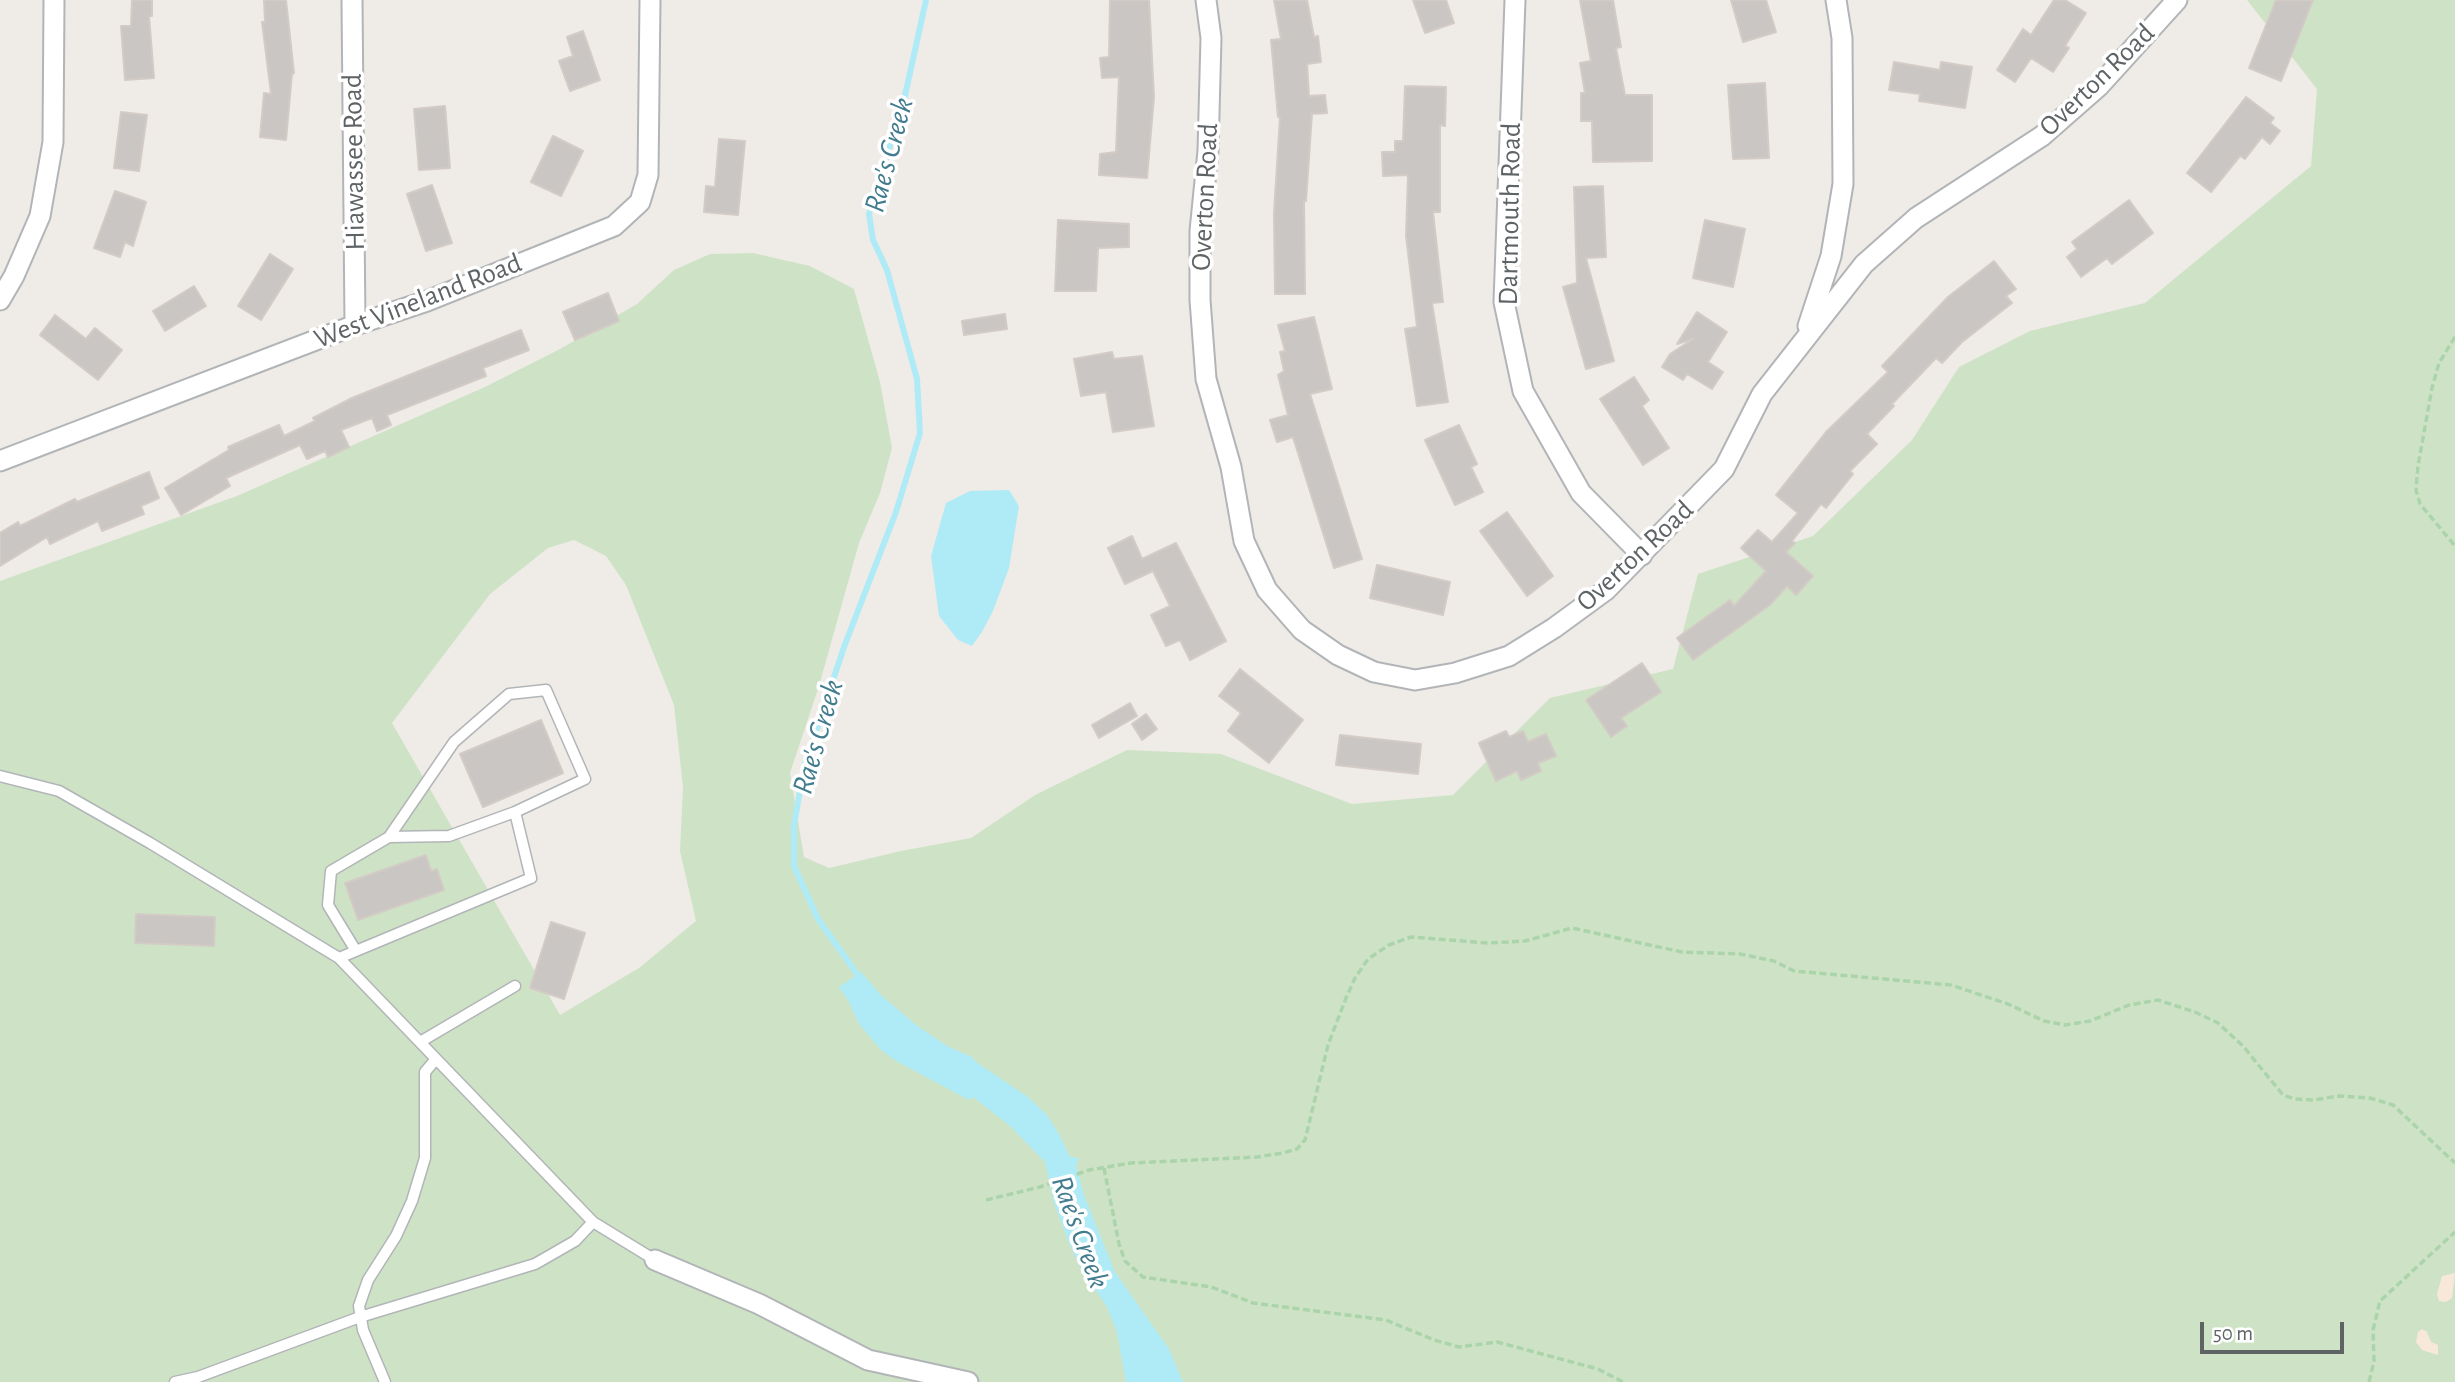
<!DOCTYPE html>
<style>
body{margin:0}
#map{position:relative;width:2455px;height:1382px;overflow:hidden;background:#efebe7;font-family:"Alegreya Sans",sans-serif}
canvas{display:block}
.scale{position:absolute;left:2200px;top:1322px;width:144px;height:32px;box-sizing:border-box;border:4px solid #5e6365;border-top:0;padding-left:9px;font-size:21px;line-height:24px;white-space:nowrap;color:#5e6365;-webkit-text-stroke:5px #fff;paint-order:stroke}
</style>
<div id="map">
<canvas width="2455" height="1382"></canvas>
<div class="scale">50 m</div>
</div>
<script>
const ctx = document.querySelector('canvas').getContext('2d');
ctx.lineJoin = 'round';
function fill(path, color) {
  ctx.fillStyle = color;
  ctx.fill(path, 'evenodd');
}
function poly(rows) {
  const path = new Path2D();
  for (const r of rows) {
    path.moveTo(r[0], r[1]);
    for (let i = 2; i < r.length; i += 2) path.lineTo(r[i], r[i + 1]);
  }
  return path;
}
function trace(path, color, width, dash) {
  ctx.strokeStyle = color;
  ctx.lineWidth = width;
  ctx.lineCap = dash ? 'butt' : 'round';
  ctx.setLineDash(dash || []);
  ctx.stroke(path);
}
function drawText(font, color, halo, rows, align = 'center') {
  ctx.font = font + ' "Alegreya Sans",sans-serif';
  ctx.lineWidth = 7;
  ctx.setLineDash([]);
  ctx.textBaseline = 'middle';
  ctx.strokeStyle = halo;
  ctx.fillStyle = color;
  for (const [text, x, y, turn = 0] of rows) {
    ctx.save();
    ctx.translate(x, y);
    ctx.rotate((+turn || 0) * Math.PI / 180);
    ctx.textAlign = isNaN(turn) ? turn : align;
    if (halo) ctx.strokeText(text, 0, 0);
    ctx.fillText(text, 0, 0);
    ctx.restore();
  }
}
fill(poly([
 [2247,0,2455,0,2455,1382,0,1382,0,581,237,496,485,387,560,349,637,304,674,270,710,254,753,253,810,266,854,289,880,382,892,448,880,493,859,543,819,686,790,773,804,857,829,868,901,851,971,838,1035,795,1127,750,1221,754,1352,804,1453,795,1550,698,1673,669,1698,574,1813,536,1912,440,1959,367,2030,331,2145,303,2311,166,2317,89],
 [574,540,606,556,626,585,674,705,683,787,680,851,696,921,639,968,560,1015,392,723,490,594,548,548]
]), '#cee3c6');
fill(poly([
 [2455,1273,2452,1298,2446,1302,2439,1301,2437,1294,2442,1276],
 [2422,1329,2427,1332,2431,1342,2438,1345,2438,1355,2422,1350,2416,1342,2418,1332]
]), '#f7e8d9');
fill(poly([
 [1009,490,1019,506,1009,568,993,611,982,632,972,646,958,640,939,616,931,556,946,503,970,491],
 [861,972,881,995,916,1025,947,1046,972,1057,976,1062,1028,1097,1047,1115,1060,1136,1070,1157,1079,1158,1076,1165,1084,1195,1115,1272,1169,1349,1183,1382,1126,1382,1117,1332,1107,1307,1078,1263,1069,1243,1054,1203,1045,1162,1010,1126,973,1097,969,1100,896,1061,881,1050,859,1024,849,1002,839,987]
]), '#afebf6');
trace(poly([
 [862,981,818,919,794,866,794,825,804,768,844,647,896,512,920,433,917,379,887,270,873,240,869,214,904,100,926,0]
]), '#afebf6', 6);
const building = poly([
 [132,0,152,0,152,16,149,16,154,78,125,80,121,26,131,26,132,0],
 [264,0,286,0,294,73,292,74,286,140,260,137,264,93,271,94,262,22,265,22,264,0],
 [1110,0,1149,0,1154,97,1147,178,1099,175,1100,154,1116,152,1119,77,1102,78,1100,58,1109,57,1110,0],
 [1274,0,1307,0,1314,37,1318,36,1321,62,1307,64,1309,96,1325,95,1327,113,1312,114,1306,201,1304,201,1305,294,1275,294,1274,213,1280,117,1278,117,1271,40,1281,39,1274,0],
 [1413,0,1446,0,1454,23,1425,33,1413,0],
 [1580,0,1613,0,1621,47,1616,48,1625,95,1652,95,1652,161,1593,162,1592,121,1581,121,1581,93,1585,93,1580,63,1591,61,1580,0],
 [1731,0,1766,0,1776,32,1743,42,1731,0],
 [2054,0,2065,0,2086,13,2065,46,2069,48,2053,72,2031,58,2015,82,1997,70,2023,29,2031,35,2054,0],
 [2276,0,2313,0,2281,81,2249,68,2276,0],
 [583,31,600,80,570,91,559,61,573,56,567,37,583,31],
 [1894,62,1940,70,1941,62,1972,67,1965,108,1919,101,1920,94,1889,90,1894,62],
 [1765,83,1769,158,1733,159,1728,85,1765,83],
 [1405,86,1446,87,1445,126,1440,125,1440,212,1433,212,1443,302,1432,303,1448,402,1417,406,1405,329,1417,327,1406,236,1408,175,1383,176,1382,152,1395,152,1395,141,1403,141,1405,86],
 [2246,97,2274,118,2270,123,2280,131,2270,144,2262,137,2245,159,2240,156,2211,192,2187,173,2246,97],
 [445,106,450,168,419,170,414,109,445,106],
 [121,112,147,115,139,171,114,168,121,112],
 [553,136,583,151,561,196,531,182,553,136],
 [719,139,745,141,738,215,704,212,706,186,715,187,719,139],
 [432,185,452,243,426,251,407,194,432,185],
 [1603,186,1606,257,1586,258,1614,361,1586,369,1563,287,1577,283,1574,187,1603,186],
 [115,191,146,202,133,246,125,242,120,257,94,248,115,191],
 [2129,200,2153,233,2112,264,2107,258,2081,277,2067,257,2077,249,2072,242,2129,200],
 [1058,220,1129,224,1129,247,1098,248,1096,291,1055,291,1058,220],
 [1705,220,1745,229,1733,287,1693,278,1705,220],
 [270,254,293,269,261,320,238,306,270,254],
 [1994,261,2016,289,2006,296,2012,303,1962,342,1942,363,1936,358,1892,404,1894,406,1867,434,1877,444,1850,471,1853,474,1826,508,1821,504,1792,541,1795,543,1786,552,1813,576,1796,595,1787,586,1770,605,1693,660,1677,638,1730,600,1734,606,1766,571,1741,548,1758,530,1772,542,1798,513,1776,495,1826,432,1888,372,1882,366,1948,297,1994,261],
 [194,286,206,306,165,331,153,311,194,286],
 [608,293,619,321,575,340,563,312,608,293],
 [1697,312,1727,332,1708,362,1723,372,1712,389,1687,374,1683,380,1662,367,1670,354,1693,339,1677,344,1697,312],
 [1005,314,1007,329,964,335,962,321,1005,314],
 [55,315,86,339,95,328,122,350,98,380,40,335,55,315],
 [1314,317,1332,389,1310,394,1362,559,1334,568,1293,437,1277,442,1270,420,1288,415,1278,375,1284,371,1280,352,1285,351,1278,325,1314,317],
 [521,330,529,350,483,368,486,376,387,415,391,425,377,431,372,418,341,430,349,447,328,457,325,451,307,459,300,445,226,478,230,486,181,515,165,488,229,450,228,447,279,425,284,436,315,421,313,418,352,398,521,330],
 [1112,352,1114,359,1142,356,1154,426,1113,432,1106,392,1081,396,1074,359,1112,352],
 [1634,377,1649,400,1642,406,1669,448,1643,465,1600,399,1634,377],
 [1459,425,1477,464,1471,467,1483,492,1455,505,1425,440,1459,425],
 [149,472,159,498,141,506,144,514,102,531,98,521,50,544,47,537,0,566,0,533,18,522,20,526,75,499,77,502,149,472],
 [1507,512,1553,576,1527,596,1480,531,1507,512],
 [1132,536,1142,559,1176,543,1226,641,1190,660,1180,640,1166,646,1151,615,1170,606,1153,571,1125,584,1108,548,1132,536],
 [1377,565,1450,582,1443,615,1370,598,1377,565],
 [1642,663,1661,692,1621,718,1627,726,1611,737,1586,700,1642,663],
 [1240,669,1303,720,1269,763,1228,731,1241,713,1219,696,1240,669],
 [1130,703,1137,716,1099,738,1092,725,1130,703],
 [1146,714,1157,729,1142,740,1132,724,1146,714],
 [541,720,563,773,483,807,460,754,541,720],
 [1506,731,1509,737,1523,731,1528,742,1546,734,1556,756,1538,763,1541,771,1521,780,1517,771,1496,781,1479,743,1506,731],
 [1340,735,1421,744,1418,774,1336,765,1340,735],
 [426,855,431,871,437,869,444,890,358,920,345,883,426,855],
 [136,914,215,917,214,946,135,943,136,914],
 [551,922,585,933,564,999,530,988,551,922]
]);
fill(building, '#cac6c3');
trace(building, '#d3cbc5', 2);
const service = poly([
 [0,776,59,791,150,843,339,958,593,1222,655,1260],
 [389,837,449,836,515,812],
 [339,958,531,878,515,812,585,779,546,690,509,694,454,742,389,837,331,871,328,905,356,951],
 [420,1042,515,986],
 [175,1382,198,1377,360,1317,535,1264,575,1241,593,1222],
 [385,1382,363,1330,359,1306,368,1280,396,1236,412,1201,425,1158,425,1072,436,1059]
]);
const minor = poly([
 [352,0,355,325],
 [1206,0,1211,38,1208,151,1200,231,1200,300,1206,379,1231,467,1244,541,1267,590,1302,630,1338,655,1374,672,1415,680,1455,673,1509,656,1554,628,1606,590,1724,469,1762,394,1864,264,1916,218,2042,136,2099,86,2177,0],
 [1515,0,1504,302,1523,391,1581,493,1642,555],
 [0,300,14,276,40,216,53,142,54,0],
 [1808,326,1831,256,1843,184,1842,38,1836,0],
 [0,461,355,325,427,301,614,226,640,202,648,175,650,0],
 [655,1260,759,1304,868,1360,968,1382]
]);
trace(service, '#b2b5b7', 13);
trace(minor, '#b2b5b7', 23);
trace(poly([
 [2455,337,2439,363,2432,388,2418,466,2416,490,2420,504,2455,546],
 [1104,1168,1119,1244,1125,1261,1143,1277,1211,1287,1253,1303,1386,1320,1434,1340,1459,1347,1497,1342,1598,1369,1623,1382],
 [986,1200,1040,1187,1089,1170,1131,1163,1257,1157,1283,1153,1297,1149,1305,1140,1328,1045,1346,998,1355,978,1368,959,1389,945,1411,937,1488,943,1525,941,1572,928,1682,952,1740,954,1774,961,1794,971,1951,985,2008,1004,2044,1021,2065,1025,2090,1021,2129,1005,2158,1000,2195,1012,2218,1023,2243,1046,2283,1095,2295,1099,2313,1100,2339,1096,2370,1098,2393,1105,2455,1163],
 [2369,1382,2374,1361,2373,1330,2380,1301,2455,1232]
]), '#abd4aa', 3.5, [7, 3.5]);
trace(service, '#fff', 10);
trace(minor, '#fff', 19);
drawText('28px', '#5e6365', '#fff', [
 ["Overton Road",2097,80,-44],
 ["Hiawassee Road",354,162,-91],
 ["Overton Road",1205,197,-87],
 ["Dartmouth Road",1510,214,-89],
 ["West Vineland Road",418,301,-21],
 ["Overton Road",1635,556,-43]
]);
drawText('italic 30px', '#427c8e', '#fff', [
 ["Rae's Creek",889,155,-75],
 ["Rae's Creek",818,737,-74],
 ["Rae's Creek",1080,1232,70]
]);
</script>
